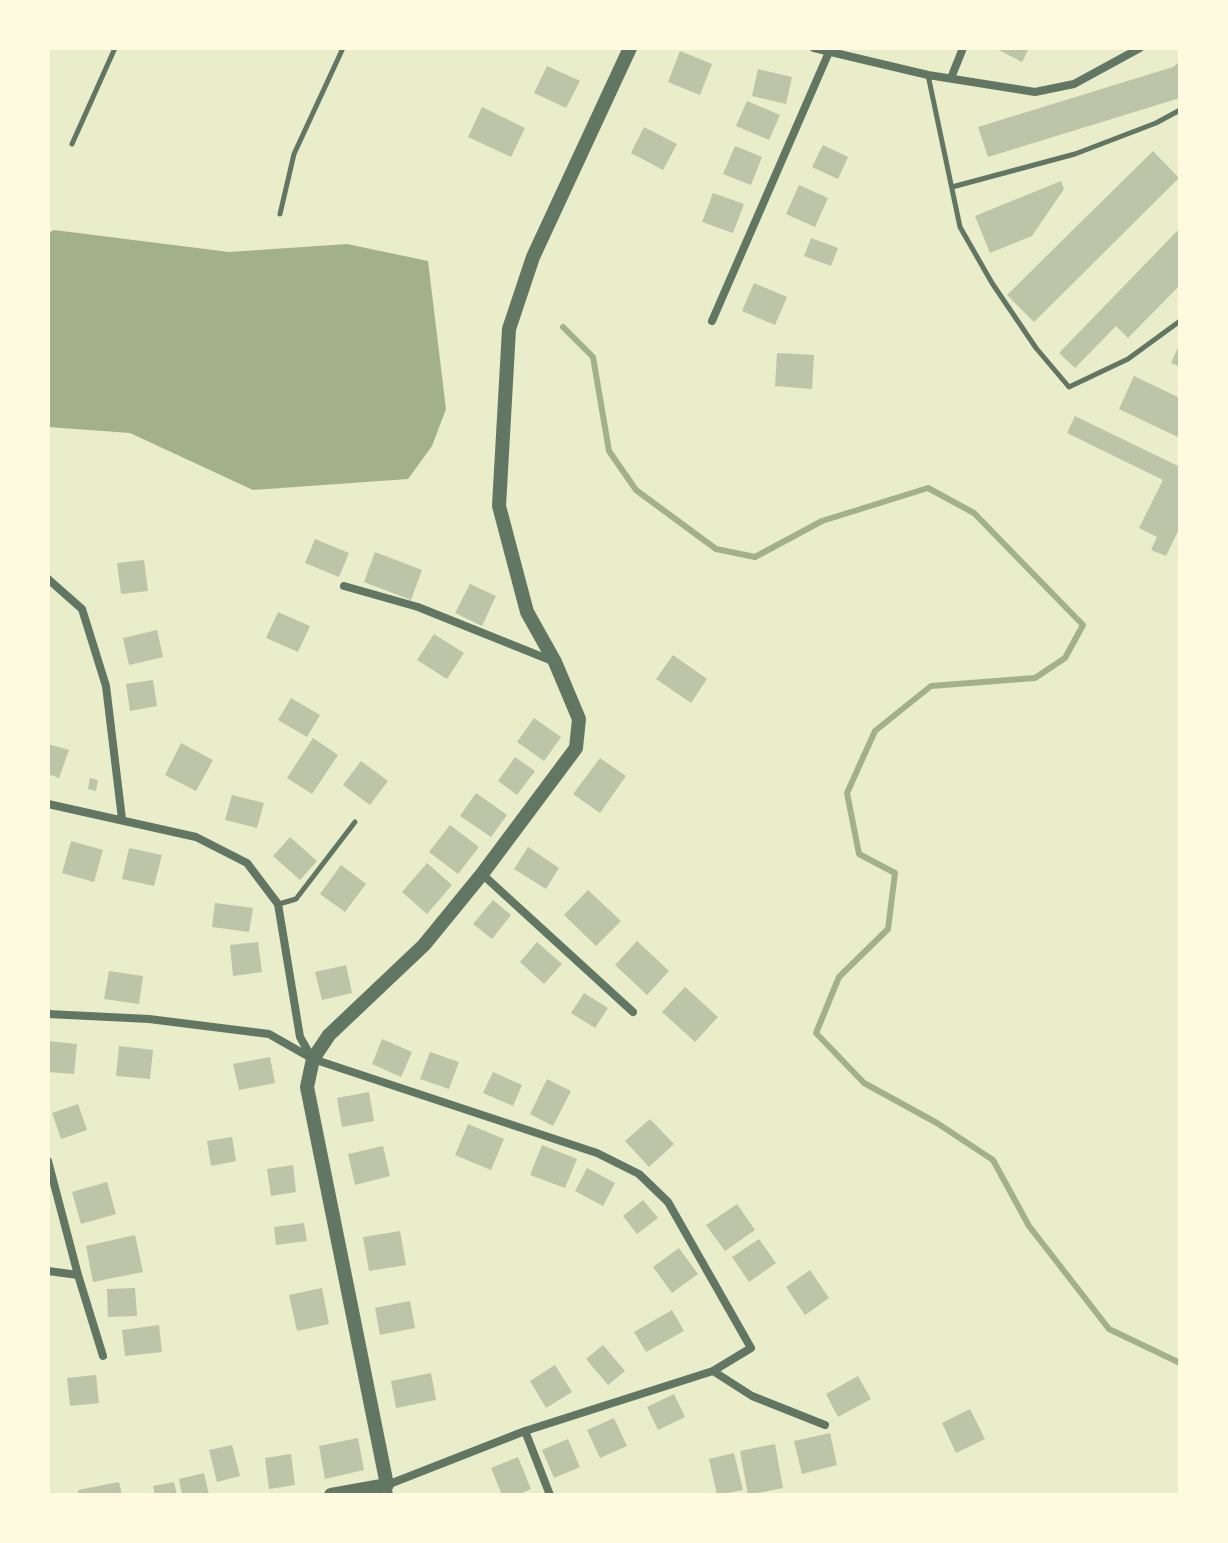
<!DOCTYPE html>
<style>
body{margin:0}
#map{position:relative;width:1228px;height:1543px;overflow:hidden;background:#e9edc9;font-family:"Exo 2",sans-serif}
canvas{display:block}
.frame{position:absolute;inset:0;border:50px solid #fefae0;pointer-events:none}
</style>
<div id="map">
<canvas width="1228" height="1543"></canvas>
<div class="frame"></div>
</div>
<script>
const ctx = document.querySelector('canvas').getContext('2d');
ctx.lineJoin = 'round';
function fill(path, color) {
  ctx.fillStyle = color;
  ctx.fill(path, 'evenodd');
}
function poly(rows) {
  const path = new Path2D();
  for (const r of rows) {
    path.moveTo(r[0], r[1]);
    for (let i = 2; i < r.length; i += 2) path.lineTo(r[i], r[i + 1]);
  }
  return path;
}
function trace(path, color, width, dash) {
  ctx.strokeStyle = color;
  ctx.lineWidth = width;
  ctx.lineCap = dash ? 'butt' : 'round';
  ctx.setLineDash(dash || []);
  ctx.stroke(path);
}
fill(poly([
 [54,230,229,252,347,244,428,261,446,409,432,446,408,479,253,490,130,433,48,427,48,233]
]), '#a3b18a');
trace(poly([
 [563,327,593,357,609,451,636,490,716,549,755,557,822,521,928,488,974,513,1083,625,1065,658,1035,678,931,686,875,731,847,793,859,854,895,873,888,929,839,977,816,1033,864,1083,937,1123,993,1160,1029,1226,1109,1329,1180,1363]
]), '#a3b18a', 6);
fill(poly([
 [995,48,1029,48,1022,62],
 [680,51,712,64,700,95,668,82],
 [1180,61,1180,98,988,157,978,127,1173,67],
 [547,66,580,81,566,108,534,93],
 [758,69,792,77,786,104,752,96],
 [747,101,780,115,769,140,736,126],
 [482,107,525,128,511,157,468,137],
 [644,127,677,144,663,170,631,153],
 [823,145,848,157,838,179,812,167],
 [735,146,762,157,751,185,723,174],
 [1153,151,1179,178,1034,322,1007,295],
 [1061,181,1064,189,1032,236,990,253,975,216],
 [799,185,828,198,815,227,786,214],
 [713,193,744,204,733,233,702,222],
 [1180,228,1180,285,1128,338,1116,326,1075,368,1059,353],
 [811,238,838,248,831,266,804,256],
 [754,283,787,297,775,325,742,311],
 [1180,343,1180,367,1171,363],
 [777,353,814,355,812,389,775,386],
 [1134,376,1180,398,1180,438,1119,409],
 [1075,416,1180,467,1180,527,1166,556,1151,550,1157,537,1139,528,1163,480,1067,433],
 [315,539,349,553,339,577,305,563],
 [375,552,422,570,411,600,364,582],
 [144,560,148,591,121,594,117,563],
 [470,584,496,596,482,626,455,613],
 [278,612,310,626,298,652,266,638],
 [157,630,163,657,129,665,123,638],
 [434,634,464,653,447,679,417,660],
 [673,655,707,679,691,703,656,679],
 [153,680,157,706,130,711,126,684],
 [291,698,320,715,307,737,278,720],
 [534,718,561,737,544,761,517,742],
 [313,738,338,755,312,794,287,778],
 [181,743,213,760,196,791,165,775],
 [48,744,69,750,59,778,48,774],
 [515,757,535,771,517,795,498,781],
 [600,758,626,776,600,813,573,794],
 [361,761,388,781,370,805,343,785],
 [90,778,98,780,96,791,88,789],
 [476,793,507,815,491,837,460,816],
 [232,795,264,803,257,828,225,820],
 [450,825,479,847,458,874,429,852],
 [290,837,317,861,300,880,273,856],
 [71,841,103,850,94,882,62,873],
 [528,847,559,868,546,889,514,869],
 [129,848,162,855,154,886,122,879],
 [427,863,452,885,427,914,402,892],
 [341,865,366,884,345,912,320,894],
 [588,890,621,921,596,946,564,915],
 [493,900,511,915,492,939,473,924],
 [215,903,253,908,249,932,212,927],
 [637,941,669,971,647,995,615,965],
 [258,942,262,972,233,976,230,945],
 [537,942,562,964,544,984,520,962],
 [346,965,352,993,322,1000,315,972],
 [109,971,143,976,139,1004,104,999],
 [685,987,718,1017,695,1042,662,1012],
 [584,993,608,1008,595,1028,571,1013],
 [382,1039,412,1052,401,1077,372,1064],
 [48,1041,77,1044,74,1074,48,1072],
 [119,1046,153,1050,150,1079,116,1076],
 [430,1052,459,1062,449,1089,420,1079],
 [270,1057,275,1083,239,1090,233,1064],
 [493,1072,522,1085,513,1106,483,1093],
 [547,1079,571,1091,553,1126,530,1114],
 [369,1092,374,1121,342,1127,337,1098],
 [78,1104,87,1130,61,1139,52,1113],
 [650,1119,674,1144,649,1167,625,1141],
 [468,1124,504,1139,491,1170,455,1155],
 [232,1137,236,1161,211,1166,207,1141],
 [542,1145,577,1159,565,1188,530,1175],
 [383,1146,390,1176,355,1185,348,1154],
 [293,1165,296,1192,271,1196,267,1169],
 [587,1168,615,1183,603,1206,575,1191],
 [107,1182,116,1214,81,1224,72,1192],
 [643,1200,658,1218,637,1234,623,1216],
 [737,1204,755,1230,725,1251,706,1225],
 [304,1223,307,1241,276,1245,274,1227],
 [400,1231,406,1265,369,1271,363,1237],
 [135,1235,143,1272,93,1282,86,1246],
 [759,1239,776,1263,749,1282,732,1257],
 [679,1248,698,1274,672,1293,653,1267],
 [810,1270,829,1298,805,1315,786,1287],
 [135,1288,137,1316,108,1317,107,1289],
 [322,1288,329,1324,297,1331,289,1295],
 [410,1301,415,1328,380,1335,375,1308],
 [672,1310,684,1331,646,1352,634,1332],
 [159,1325,162,1352,125,1356,122,1330],
 [603,1345,625,1371,608,1385,586,1359],
 [555,1365,572,1392,546,1408,530,1381],
 [431,1373,436,1400,396,1408,391,1381],
 [96,1375,99,1403,70,1406,67,1378],
 [858,1376,871,1399,838,1417,826,1394],
 [674,1394,685,1417,658,1430,647,1407],
 [970,1409,985,1439,956,1453,942,1423],
 [614,1418,627,1446,600,1458,587,1430],
 [830,1433,837,1465,802,1474,794,1441],
 [358,1438,364,1470,325,1479,319,1446],
 [568,1439,580,1467,554,1478,542,1450],
 [775,1444,783,1488,748,1495,740,1451],
 [232,1445,240,1476,217,1482,209,1450],
 [734,1453,743,1490,717,1495,709,1459],
 [291,1454,295,1485,269,1489,265,1458],
 [518,1457,531,1489,517,1495,502,1495,491,1468],
 [204,1473,209,1495,182,1495,179,1479],
 [119,1482,122,1495,79,1495,78,1490],
 [174,1482,177,1495,155,1495,153,1486]
]), '#bcc5a7');
trace(poly([
 [928,75,960,227,992,283,1036,348,1069,387,1128,359,1180,321],
 [72,144,115,48],
 [952,187,1075,154,1156,123,1180,110],
 [280,214,294,154,343,48],
 [279,904,296,899,355,822]
]), '#617663', 5);
trace(poly([
 [814,48,928,75,1035,92,1074,84,1140,48],
 [951,78,963,48],
 [712,321,829,52],
 [48,579,82,609,106,686,122,819],
 [344,586,418,607,555,662],
 [48,804,196,837,247,863,278,904,300,1037,312,1058],
 [482,874,633,1012],
 [48,1014,149,1019,269,1034,313,1059,597,1153,639,1174,668,1202,751,1348,713,1371,525,1431,387,1485,389,1495],
 [48,1161,78,1275,103,1356],
 [48,1271,78,1275],
 [713,1371,752,1396,825,1425],
 [525,1431,550,1495]
]), '#617663', 8);
trace(poly([
 [331,1495,387,1485,307,1087,313,1059,329,1035,424,945,482,874,576,748,579,719,555,662,527,612,499,506,509,329,533,257,630,48]
]), '#617663', 14);
</script>
